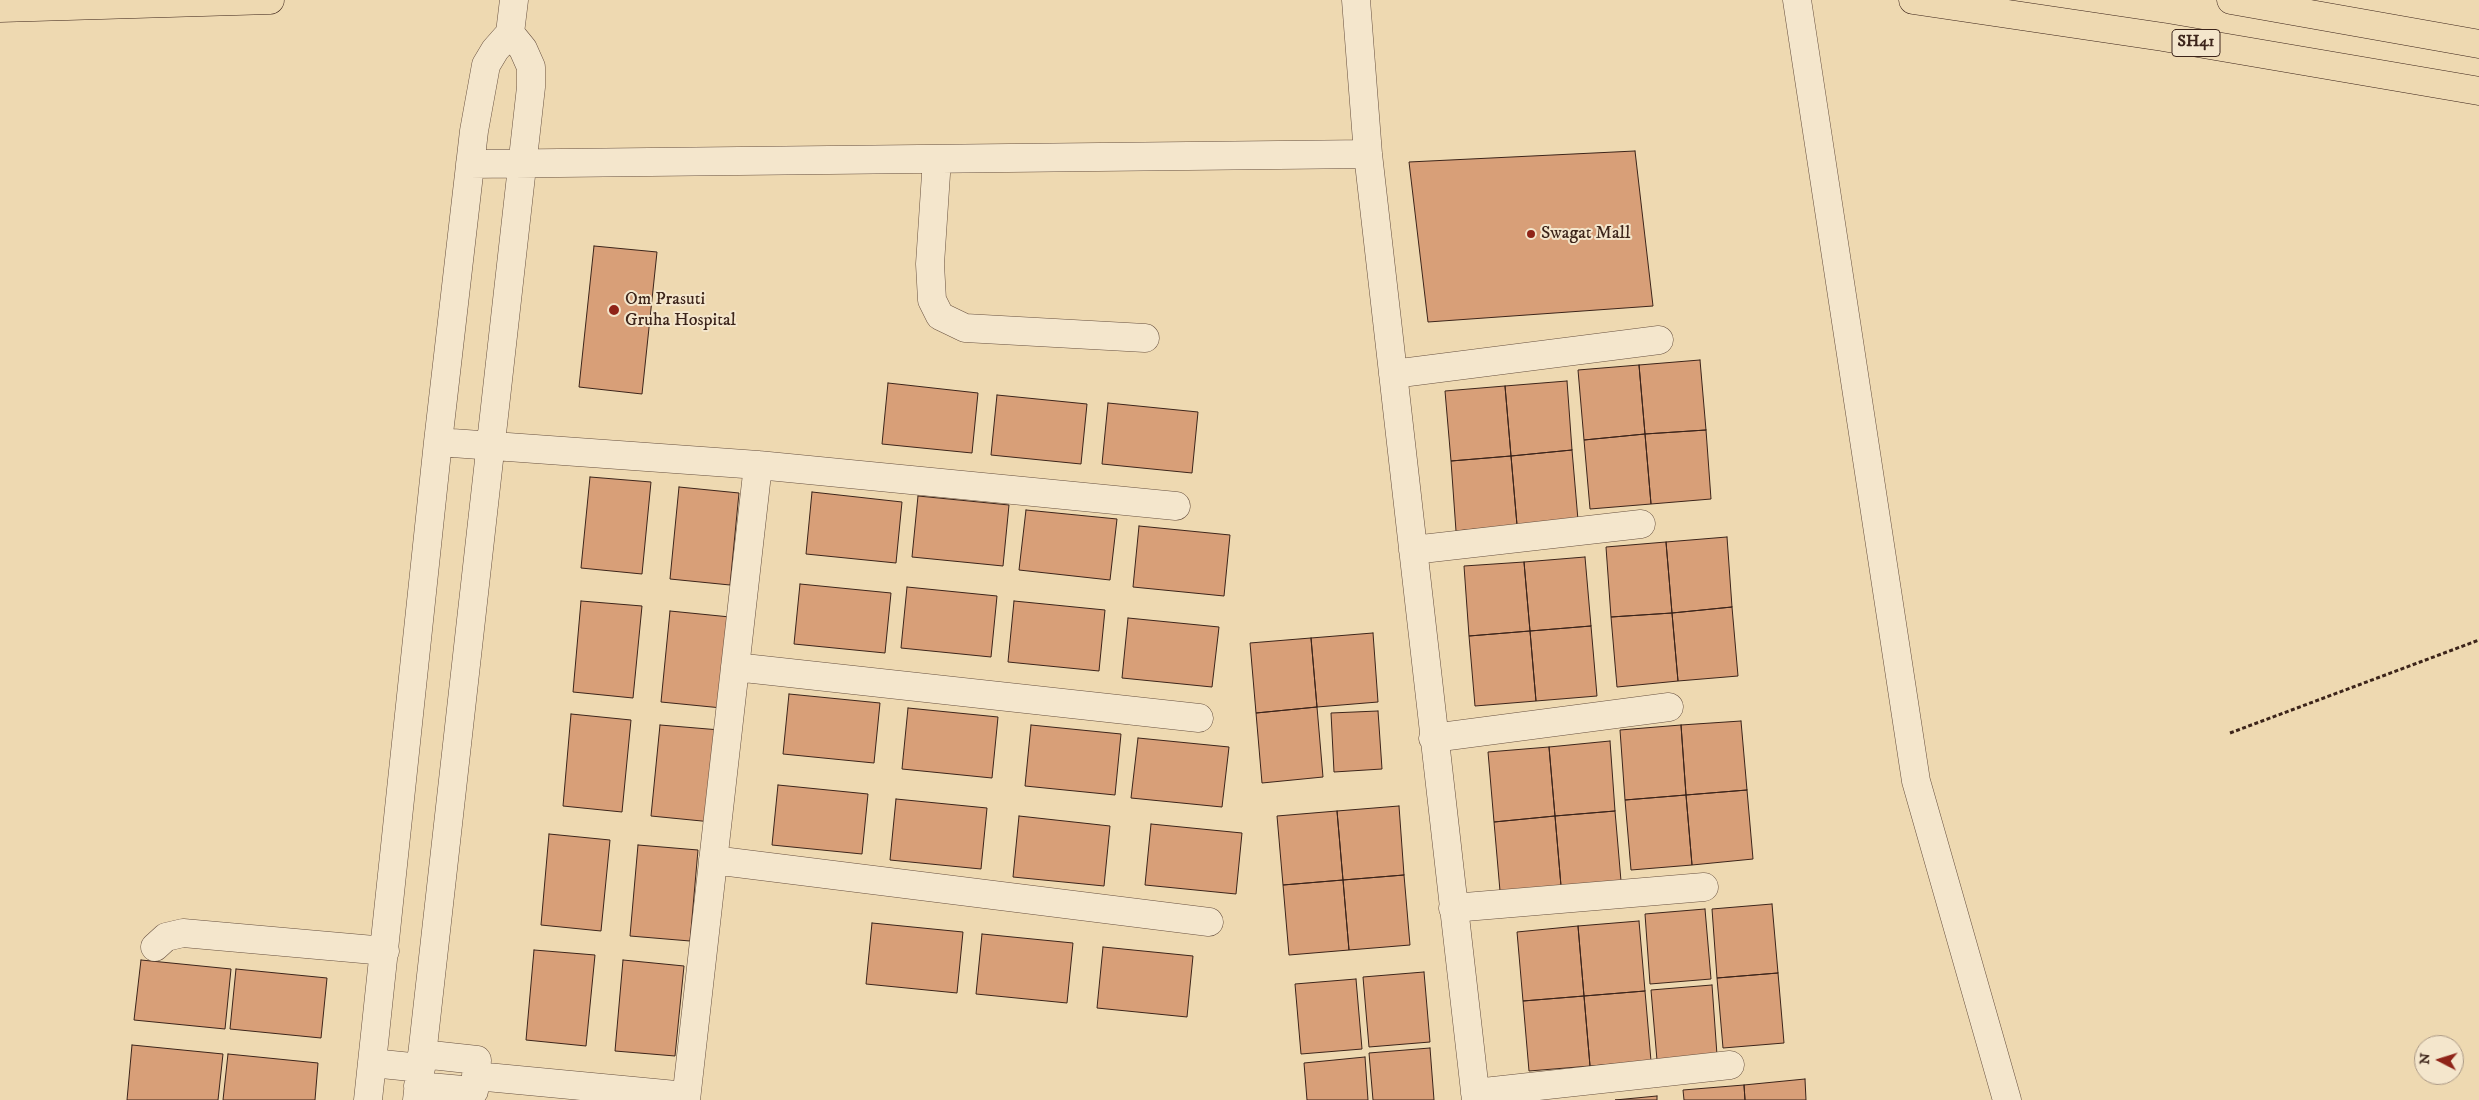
<!DOCTYPE html>
<style>
body{margin:0}
#map{position:relative;width:2479px;height:1100px;overflow:hidden;background:#eed9b1;font-family:"IM FELL DW Pica",serif}
canvas{display:block}
.north{position:absolute;left:2414px;top:1035px;width:50px;height:50px;box-sizing:border-box;background:#f4e6cc;border:1px solid #aa9885;border-radius:50%;rotate:275deg;font-size:14px;font-weight:700;line-height:20px;text-align:center;color:#3c241a}
.north::after{content:'';display:block;margin:auto;width:18px;height:22px;background:#8f2418;clip-path:polygon(50% 0,100% 100%,50% 72%,0 100%)}
</style>
<div id="map">
<canvas width="2479" height="1100"></canvas>
<div class="north">N</div>
</div>
<script>
const ctx = document.querySelector('canvas').getContext('2d');
ctx.lineJoin = 'round';
function fill(path, color) {
  ctx.fillStyle = color;
  ctx.fill(path, 'evenodd');
}
function poly(rows) {
  const path = new Path2D();
  for (const r of rows) {
    path.moveTo(r[0], r[1]);
    for (let i = 2; i < r.length; i += 2) path.lineTo(r[i], r[i + 1]);
  }
  return path;
}
function trace(path, color, width, dash) {
  ctx.strokeStyle = color;
  ctx.lineWidth = width;
  ctx.lineCap = dash ? 'butt' : 'round';
  ctx.setLineDash(dash || []);
  ctx.stroke(path);
}
function drawText(font, color, halo, rows, align = 'center') {
  ctx.font = font + ' "IM FELL DW Pica",serif';
  ctx.lineWidth = 4;
  ctx.setLineDash([]);
  ctx.textBaseline = 'middle';
  ctx.strokeStyle = halo;
  ctx.fillStyle = color;
  for (const [text, x, y, turn = 0] of rows) {
    ctx.save();
    ctx.translate(x, y);
    ctx.rotate((+turn || 0) * Math.PI / 180);
    ctx.textAlign = isNaN(turn) ? turn : align;
    if (halo) ctx.strokeText(text, 0, 0);
    ctx.fillText(text, 0, 0);
    ctx.restore();
  }
}
const building = poly([
 [1635,151,1653,306,1428,322,1409,162,1635,151],
 [594,246,657,252,642,394,579,387,594,246],
 [1700,360,1706,430,1645,434,1639,365,1700,360],
 [1639,365,1645,434,1584,440,1578,370,1639,365],
 [1567,381,1572,450,1511,456,1505,386,1567,381],
 [888,383,978,393,972,453,882,444,888,383],
 [1505,386,1511,456,1451,461,1445,391,1505,386],
 [997,395,1087,404,1081,464,991,455,997,395],
 [1108,403,1198,412,1192,473,1102,464,1108,403],
 [1706,430,1711,499,1651,504,1645,434,1706,430],
 [1645,434,1651,504,1590,509,1584,440,1645,434],
 [1572,450,1578,520,1517,525,1511,456,1572,450],
 [1511,456,1517,525,1456,531,1451,461,1511,456],
 [590,477,651,482,642,574,581,568,590,477],
 [679,487,739,493,730,585,670,579,679,487],
 [812,492,902,502,896,563,806,554,812,492],
 [918,496,1009,505,1003,566,912,557,918,496],
 [1026,510,1117,519,1110,580,1019,570,1026,510],
 [1139,526,1230,535,1224,596,1133,587,1139,526],
 [1727,537,1732,607,1672,613,1666,542,1727,537],
 [1666,542,1672,613,1611,617,1606,547,1666,542],
 [1585,557,1591,626,1530,631,1524,562,1585,557],
 [1524,562,1530,631,1469,636,1464,566,1524,562],
 [800,584,891,593,885,653,794,644,800,584],
 [907,587,997,596,991,657,901,648,907,587],
 [581,601,642,606,633,698,573,692,581,601],
 [1014,601,1105,610,1099,671,1008,662,1014,601],
 [1732,607,1738,676,1678,681,1672,613,1732,607],
 [670,611,730,617,722,708,661,702,670,611],
 [1672,613,1678,681,1617,687,1611,617,1672,613],
 [1128,618,1219,627,1212,687,1122,678,1128,618],
 [1591,626,1597,696,1536,701,1530,631,1591,626],
 [1530,631,1536,701,1475,706,1469,636,1530,631],
 [1373,633,1378,702,1317,707,1311,638,1373,633],
 [1311,638,1317,707,1256,713,1250,643,1311,638],
 [789,694,880,703,874,763,783,754,789,694],
 [1317,707,1323,777,1262,783,1256,713,1317,707],
 [908,708,998,717,992,778,902,769,908,708],
 [1378,711,1382,769,1334,772,1331,713,1378,711],
 [571,714,631,720,622,812,563,806,571,714],
 [1741,721,1747,790,1686,795,1681,725,1741,721],
 [660,725,720,730,712,822,651,816,660,725],
 [1031,725,1121,734,1115,795,1025,786,1031,725],
 [1681,725,1686,795,1625,800,1620,730,1681,725],
 [1138,738,1229,747,1222,807,1131,798,1138,738],
 [1610,741,1615,811,1555,816,1549,747,1610,741],
 [1549,747,1555,816,1494,822,1488,752,1549,747],
 [778,785,868,794,862,854,772,845,778,785],
 [1747,790,1753,859,1692,865,1686,795,1747,790],
 [1686,795,1692,865,1631,870,1625,800,1686,795],
 [896,799,987,808,981,869,890,860,896,799],
 [1399,806,1404,875,1343,880,1337,811,1399,806],
 [1337,811,1343,880,1283,885,1277,816,1337,811],
 [1615,811,1621,881,1561,886,1555,816,1615,811],
 [1019,816,1110,826,1104,886,1013,877,1019,816],
 [1555,816,1561,886,1500,891,1494,822,1555,816],
 [1151,824,1242,833,1236,894,1145,885,1151,824],
 [549,834,610,840,601,931,541,925,549,834],
 [638,845,698,850,690,941,630,936,638,845],
 [1404,875,1410,945,1349,950,1343,880,1404,875],
 [1343,880,1349,950,1289,955,1283,885,1343,880],
 [1772,904,1778,973,1717,978,1712,909,1772,904],
 [1705,909,1711,979,1650,984,1645,914,1705,909],
 [1639,921,1645,991,1584,996,1578,926,1639,921],
 [872,923,963,932,957,993,866,984,872,923],
 [1578,926,1584,996,1523,1001,1517,932,1578,926],
 [982,934,1073,943,1067,1003,976,994,982,934],
 [1103,947,1193,956,1187,1017,1097,1008,1103,947],
 [534,950,595,955,586,1046,526,1040,534,950],
 [141,960,231,969,225,1029,134,1020,141,960],
 [623,960,684,966,675,1056,615,1051,623,960],
 [236,969,327,978,321,1038,230,1029,236,969],
 [1424,972,1430,1042,1369,1047,1363,977,1424,972],
 [1778,973,1784,1043,1723,1048,1717,978,1778,973],
 [1356,979,1362,1049,1301,1054,1295,984,1356,979],
 [1712,985,1717,1055,1657,1060,1651,990,1712,985],
 [1645,991,1651,1061,1590,1066,1584,996,1645,991],
 [1584,996,1590,1066,1529,1071,1523,1001,1584,996],
 [132,1045,223,1054,218,1100,127,1100,132,1045],
 [1430,1048,1434,1100,1373,1100,1369,1053,1430,1048],
 [228,1054,318,1063,315,1100,223,1100,228,1054],
 [1365,1057,1368,1100,1307,1100,1304,1063,1365,1057],
 [1805,1079,1806,1100,1745,1100,1744,1085,1805,1079],
 [1744,1085,1745,1100,1684,1100,1683,1090,1744,1085],
 [1657,1096,1657,1100,1615,1100,1657,1096]
]);
fill(building, '#d89f78');
trace(building, '#3c241a', 1);
const street = poly([
 [1356,0,1368,154,1476,1100],
 [1797,0,1916,781,2007,1100],
 [510,33,514,0],
 [937,159,930,264,932,300,940,316,965,328,1145,338],
 [470,164,1368,154],
 [1393,374,1659,340],
 [438,442,758,465,1176,506],
 [1413,550,1641,524],
 [735,667,1199,718],
 [1433,738,1669,707],
 [713,860,1209,922],
 [1453,908,1704,887],
 [155,947,166,937,183,933,385,951],
 [372,1063,421,1068],
 [476,1076,686,1096],
 [418,1086,474,1091,476,1076,477,1060,422,1054],
 [1475,1093,1730,1065],
 [368,1100,438,442,474,131,486,65,495,50,510,33,523,49,531,67,531,87,417,1100],
 [686,1100,758,465]
]);
const primary = poly([
 [1913,0,2163,37,2479,91],
 [2231,0,2479,44],
 [0,8,270,0]
]);
trace(street, '#685140', 29);
trace(primary, '#3c241a', 29);
trace(poly([
 [2230,733,2479,640]
]), '#3c241a', 3, [4, 2.5]);
trace(street, '#f4e6cc', 28);
trace(primary, '#eed9b1', 28);
for (const [x, y, r, color] of [
 [1531,234,5,"#8f2418"],
 [614,310,6,"#8f2418"]
]) {
  const dot = new Path2D();
  dot.arc(x, y, r, 0, 2 * Math.PI);
  ctx.fillStyle = color;
  ctx.fill(dot);
  trace(dot, '#f4e6cc', 2);
}
for (const [x, y, w] of [
 [2196,43,48]
]) {
  const box = new Path2D();
  box.roundRect(x - w / 2, y - 13.5, w, 27, 4);
  ctx.fillStyle = '#f4e6cc';
  ctx.fill(box);
  trace(box, '#3c241a', 1);
}
drawText('bold 16px', '#3c241a', null, [
 ["SH41",2196,43]
]);
drawText('18px', '#3c241a', '#f4e6cc', [
 ["Swagat Mall",1541,234],
 ["Om Prasuti",625,300],
 ["Gruha Hospital",625,321]
], 'left');
</script>
